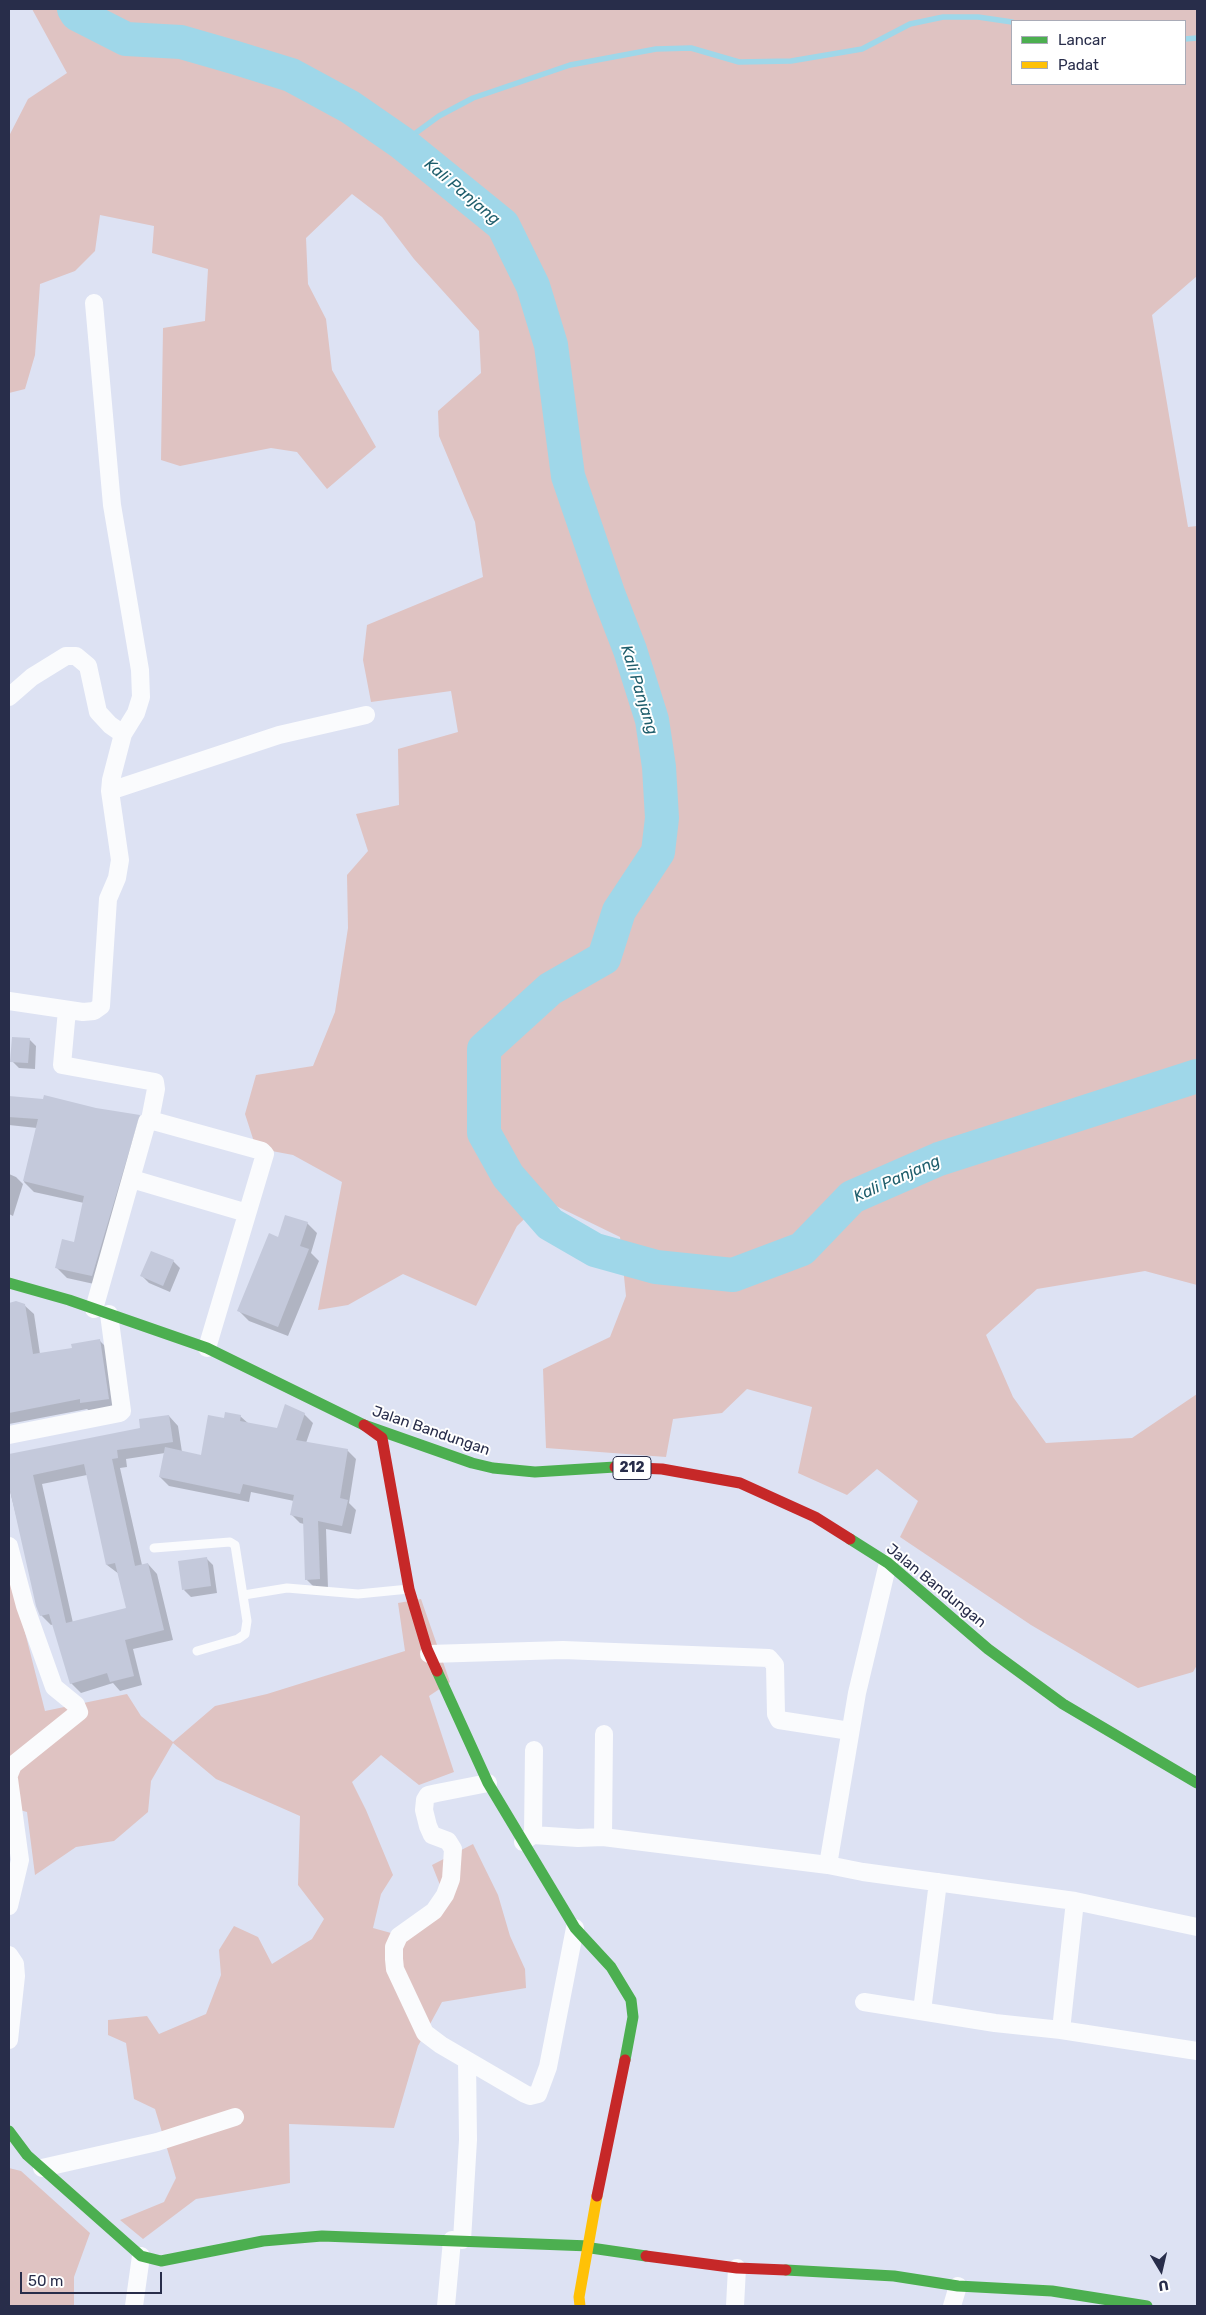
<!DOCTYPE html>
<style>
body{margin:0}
#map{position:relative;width:1206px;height:2315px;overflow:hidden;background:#dde2f3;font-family:Rubik,sans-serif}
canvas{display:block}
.frame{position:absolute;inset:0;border:10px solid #282d4a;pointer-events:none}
.legend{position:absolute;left:1011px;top:20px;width:175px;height:65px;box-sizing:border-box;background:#fff;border:1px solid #a9abb7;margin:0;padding:6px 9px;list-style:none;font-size:15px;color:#282d4a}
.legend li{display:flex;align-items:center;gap:10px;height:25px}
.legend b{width:25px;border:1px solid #a9abb7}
.north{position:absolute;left:1136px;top:2245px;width:50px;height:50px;-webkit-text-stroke:4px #fff;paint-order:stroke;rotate:171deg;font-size:14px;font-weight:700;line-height:20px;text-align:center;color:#282d4a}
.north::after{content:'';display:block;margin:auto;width:18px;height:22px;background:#282d4a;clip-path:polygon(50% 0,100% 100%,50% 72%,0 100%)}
.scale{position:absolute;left:20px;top:2272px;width:142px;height:22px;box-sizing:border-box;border:2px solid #282d4a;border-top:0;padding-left:6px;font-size:15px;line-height:18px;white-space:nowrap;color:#282d4a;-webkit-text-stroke:4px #fff;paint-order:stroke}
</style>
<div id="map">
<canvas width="1206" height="2315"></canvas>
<div class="frame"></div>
<ul class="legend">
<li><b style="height:6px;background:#4caf50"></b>Lancar</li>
<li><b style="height:6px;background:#ffc107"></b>Padat</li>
</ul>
<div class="north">U</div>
<div class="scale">50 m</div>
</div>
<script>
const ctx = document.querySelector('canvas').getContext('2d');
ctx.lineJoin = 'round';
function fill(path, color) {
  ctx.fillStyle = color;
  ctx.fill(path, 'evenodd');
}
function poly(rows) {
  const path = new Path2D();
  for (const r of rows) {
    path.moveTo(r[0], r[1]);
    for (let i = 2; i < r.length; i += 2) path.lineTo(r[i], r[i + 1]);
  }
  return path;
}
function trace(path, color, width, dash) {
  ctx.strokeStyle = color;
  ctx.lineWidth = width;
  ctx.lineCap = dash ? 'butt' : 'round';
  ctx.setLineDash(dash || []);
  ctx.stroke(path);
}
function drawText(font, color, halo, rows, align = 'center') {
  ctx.font = font + ' Rubik,sans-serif';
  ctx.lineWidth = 4;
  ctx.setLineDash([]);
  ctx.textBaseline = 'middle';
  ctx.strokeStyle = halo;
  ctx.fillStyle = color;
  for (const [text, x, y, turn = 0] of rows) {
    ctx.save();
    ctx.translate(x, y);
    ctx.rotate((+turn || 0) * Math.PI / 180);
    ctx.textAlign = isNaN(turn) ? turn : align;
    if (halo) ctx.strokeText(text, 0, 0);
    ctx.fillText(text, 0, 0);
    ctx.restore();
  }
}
fill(poly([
 [32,9,1197,9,1197,276,1152,315,1188,527,1197,526,1197,1285,1145,1271,1037,1289,986,1335,1013,1397,1046,1443,1132,1438,1197,1394,1197,1665,1193,1672,1138,1688,1031,1625,900,1537,918,1501,877,1469,847,1495,798,1473,812,1407,747,1389,722,1413,673,1419,666,1457,546,1448,543,1369,610,1337,626,1296,620,1237,544,1200,517,1226,476,1306,403,1274,348,1305,318,1310,342,1182,293,1155,256,1148,245,1114,256,1075,313,1066,335,1012,348,928,347,875,368,851,356,814,399,805,398,749,458,732,451,691,371,702,363,660,367,625,483,577,475,522,439,436,438,411,481,373,479,331,414,259,382,217,352,194,306,238,308,284,326,319,332,370,376,447,327,489,297,452,271,448,180,466,161,460,163,328,205,321,208,269,152,253,154,226,100,215,95,251,75,271,40,284,35,355,25,389,9,393,9,136,28,99,67,73],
 [1012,21,1185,21,1185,84,1012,84],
 [9,1569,45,1711,127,1694,141,1716,173,1742,215,1706,267,1694,405,1651,398,1603,421,1599,450,1682,429,1696,454,1772,419,1785,381,1755,352,1782,366,1810,393,1875,381,1894,373,1928,409,1938,448,1905,432,1865,473,1844,498,1895,510,1936,525,1969,526,1988,442,2002,418,2046,394,2128,289,2124,290,2183,196,2199,143,2239,120,2220,164,2202,176,2178,155,2109,134,2099,126,2043,108,2035,108,2020,147,2016,159,2034,206,2014,221,1975,219,1950,234,1926,258,1937,272,1964,312,1939,324,1919,298,1885,300,1816,216,1779,173,1743,151,1781,148,1812,114,1841,76,1847,35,1875,27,1812,9,1807],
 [9,2168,21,2171,90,2233,74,2277,74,2306,9,2306]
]), '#dfc3c2');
fill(poly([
 [29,1039,36,1046,35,1069,19,1068,12,1061],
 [9,1097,44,1100,139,1116,149,1127,103,1286,67,1278,57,1268,75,1243,84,1203,34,1192,24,1182,37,1128,9,1125],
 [9,1174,16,1177,23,1184,13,1216,9,1214],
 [307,1223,317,1233,311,1253,319,1261,288,1336,249,1321,239,1311,279,1239],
 [173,1261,180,1268,170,1292,149,1283,142,1276],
 [16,1303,24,1305,34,1314,40,1354,73,1349,100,1341,109,1350,118,1408,91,1412,87,1409,9,1424,9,1387,11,1386,9,1364,9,1304],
 [304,1414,313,1423,306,1443,347,1450,356,1459,349,1503,356,1510,351,1534,326,1529,328,1588,315,1588,306,1579,304,1524,300,1523,291,1514,294,1501,251,1492,249,1502,169,1486,160,1477,165,1453,126,1459,127,1467,120,1468,142,1565,148,1564,157,1574,173,1640,133,1649,142,1685,120,1691,113,1683,81,1693,71,1683,54,1624,51,1625,41,1615,9,1487,9,1456,142,1429,169,1416,178,1426,182,1452,202,1456,225,1420,240,1416,249,1424,278,1429],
 [87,1475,107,1565,119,1574,127,1609,73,1623,42,1484],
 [206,1558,213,1565,217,1593,191,1597,184,1590]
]), '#0003');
trace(poly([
 [1185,39,1197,38],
 [402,143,439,116,473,98,570,65,656,49,691,48,739,62,791,61,862,49,910,24,943,17,978,17,1012,22]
]), '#9fd7e9', 5.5);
trace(poly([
 [74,9,77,14,126,39,181,42,233,57,291,75,350,107,402,143,503,225,533,286,551,345,568,476,608,593,630,650,652,720,659,767,662,818,658,852,619,911,604,958,550,989,484,1049,484,1133,508,1176,550,1224,595,1250,656,1267,733,1275,802,1249,852,1197,939,1159,1197,1076]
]), '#9fd7e9', 34);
fill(poly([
 [12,1037,30,1038,28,1063,10,1062],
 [44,1095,96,1108,140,1115,92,1276,55,1268,62,1239,74,1242,84,1196,23,1181,38,1119,9,1117,9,1096,43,1099],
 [285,1215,308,1222,300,1246,309,1249,278,1327,237,1311,269,1233,278,1237],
 [151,1251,174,1260,163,1286,140,1276],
 [16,1301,25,1304,33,1354,72,1348,71,1344,100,1339,109,1399,80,1403,80,1399,9,1413,9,1303],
 [285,1404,305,1413,296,1440,348,1449,340,1498,348,1500,342,1526,318,1521,320,1579,305,1580,303,1518,290,1515,294,1495,243,1484,240,1494,159,1477,165,1447,201,1455,208,1415,224,1418,225,1412,241,1415,240,1421,277,1428],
 [169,1415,173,1442,117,1450,118,1458,112,1459,135,1566,148,1563,164,1630,125,1640,134,1676,110,1682,107,1673,70,1684,49,1614,40,1616,36,1606,9,1486,9,1454,140,1428,139,1419],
 [84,1464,106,1565,115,1563,126,1608,66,1623,33,1475],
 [207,1557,211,1586,182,1590,178,1561]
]), '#c4c9db');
trace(poly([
 [154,1548,230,1542,235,1545,247,1621,245,1634,238,1639,197,1651],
 [244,1595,287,1588,358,1594,409,1589]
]), '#fafbfd', 9);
trace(poly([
 [9,697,32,677,66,656,76,656,88,666,98,712,110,725,123,734],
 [110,791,279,735,366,715],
 [9,1001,83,1012,94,1011,101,1006,108,899,117,878,120,860,110,791,111,780,123,734,136,713,141,697,140,670,112,505,94,303],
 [67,1010,62,1065,155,1082,156,1089,150,1120],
 [132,1179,247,1213],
 [94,1309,147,1122,150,1120,262,1151,265,1154,207,1348],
 [9,1435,120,1413,122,1411,109,1314],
 [9,1546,25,1606,54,1687,76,1705,79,1712,13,1765,9,1775],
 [888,1563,857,1693,828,1865,863,1872,1075,1901,1197,1927],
 [429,1654,563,1650,769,1658,775,1665,776,1714,779,1720,850,1731],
 [9,1779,20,1860,9,1906],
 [488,1783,437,1793,428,1795,425,1800,424,1810,428,1826,432,1835,448,1841,453,1849,451,1879,445,1895,434,1911,399,1936,394,1947,394,1959,395,1969,425,2033,441,2045,525,2094,530,2096,538,2094,548,2067,575,1928],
 [533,1835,534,1750],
 [603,1837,604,1734],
 [523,1842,533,1835,578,1838,603,1837,828,1865],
 [9,1955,15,1964,16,1976,9,2040],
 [864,2002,995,2023,1061,2030,1197,2051],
 [922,2011,938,1882],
 [1061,2030,1075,1901],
 [42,2168,157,2142,235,2117],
 [462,2240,468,2140,467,2060],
 [134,2306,141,2256],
 [446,2306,452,2240],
 [735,2306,737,2268],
 [952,2306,958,2286]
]), '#fafbfd', 18);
trace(poly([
 [9,1283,69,1300,207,1348,364,1425,472,1463,493,1468,535,1472,615,1467],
 [850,1539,888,1563,988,1649,1063,1704,1197,1783],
 [437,1671,488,1783,575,1928,611,1967,631,2000,633,2017,625,2060],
 [9,2131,27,2155,141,2256,161,2261,263,2241,322,2236,590,2246,591,2248,646,2256],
 [786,2270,894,2276,958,2286,1052,2291,1147,2306]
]), '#4caf50', 11);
trace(poly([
 [580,2306,579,2297,597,2196]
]), '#ffc107', 11);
trace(poly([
 [364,1425,382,1438,409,1589,427,1649,437,1671],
 [615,1467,662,1469,740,1483,815,1517,850,1539],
 [597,2196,625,2060],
 [646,2256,737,2268,786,2270]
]), '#c62828', 11);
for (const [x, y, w] of [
 [632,1468,38]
]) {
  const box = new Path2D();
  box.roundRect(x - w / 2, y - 11.5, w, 23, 4);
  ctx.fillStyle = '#fff';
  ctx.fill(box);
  trace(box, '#282d4a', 1);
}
drawText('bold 14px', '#282d4a', null, [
 ["212",632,1468]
]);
drawText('15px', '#282d4a', '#fff', [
 ["Jalan Bandungan",431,1431,19],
 ["Jalan Bandungan",936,1586,39]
]);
drawText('italic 16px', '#1f5e6c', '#fff', [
 ["Kali Panjang",462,192,40],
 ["Kali Panjang",639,690,73],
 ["Kali Panjang",897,1179,-24]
]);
</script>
